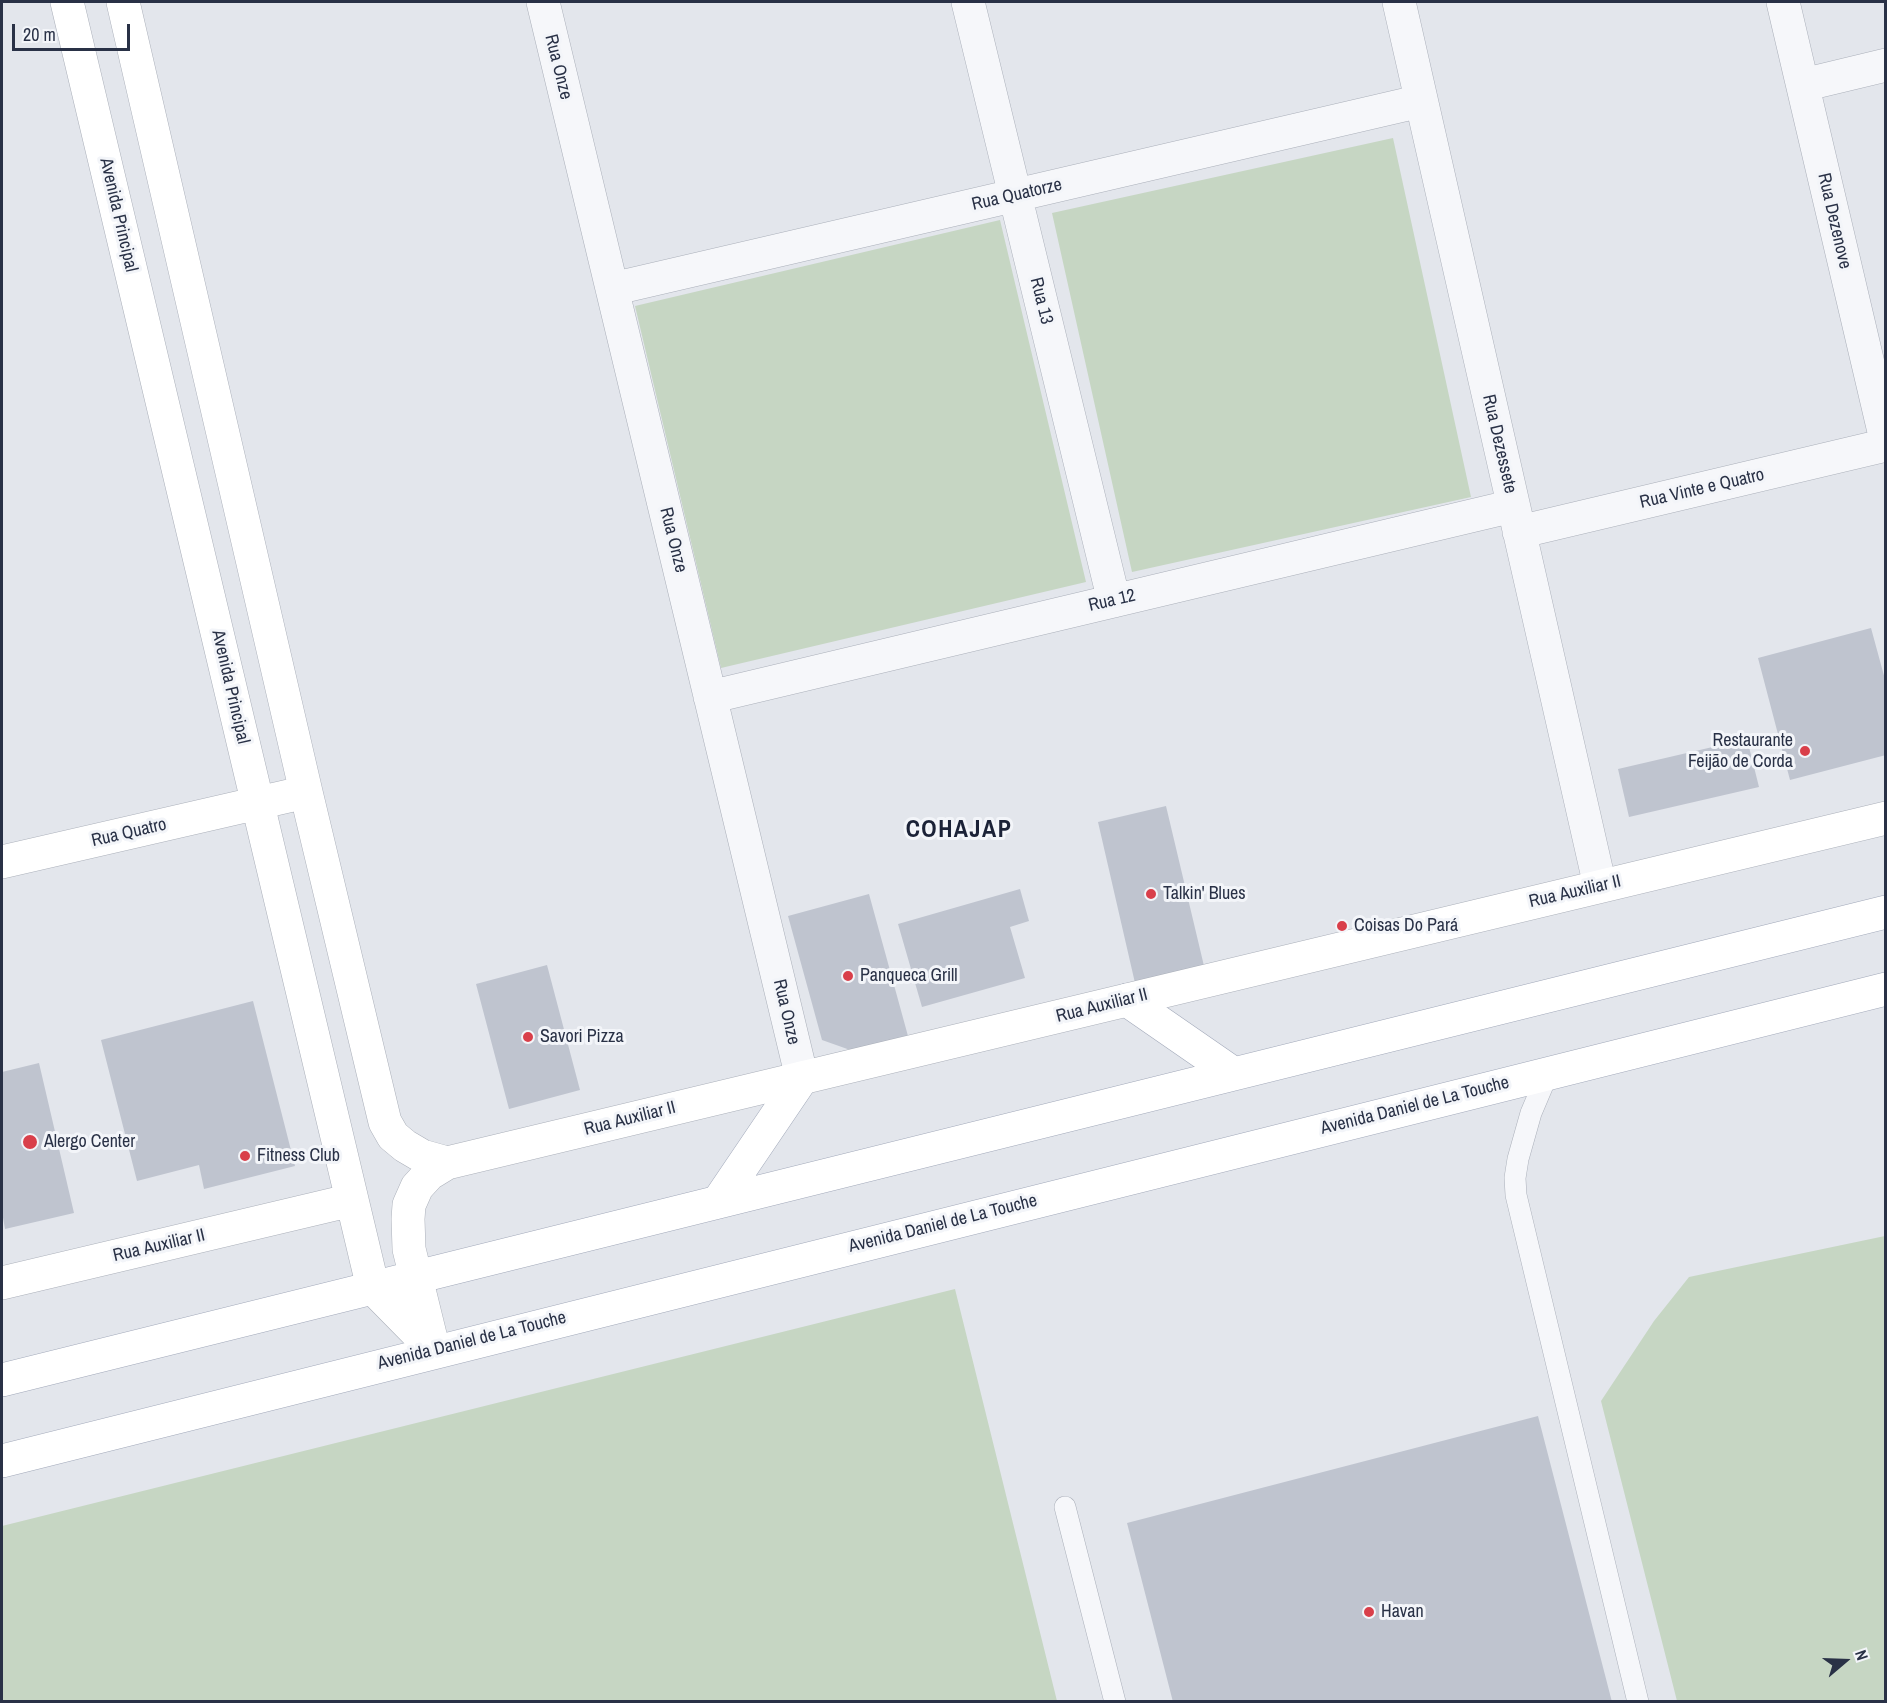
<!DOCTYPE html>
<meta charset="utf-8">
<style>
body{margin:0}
#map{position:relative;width:1887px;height:1703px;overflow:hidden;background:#e3e6ec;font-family:"Archivo Narrow",sans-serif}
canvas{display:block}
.frame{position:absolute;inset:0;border:3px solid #293146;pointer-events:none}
.north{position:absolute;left:1815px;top:1631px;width:60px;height:60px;-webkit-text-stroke:4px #f3f5f9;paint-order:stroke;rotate:71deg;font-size:16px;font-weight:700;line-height:24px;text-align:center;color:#293146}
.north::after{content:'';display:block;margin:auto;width:21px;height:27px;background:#293146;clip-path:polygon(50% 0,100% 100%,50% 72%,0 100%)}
.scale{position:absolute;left:12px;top:24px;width:118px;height:27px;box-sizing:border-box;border:3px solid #293146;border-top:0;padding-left:8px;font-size:18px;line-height:21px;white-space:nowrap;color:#293146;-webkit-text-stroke:4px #f3f5f9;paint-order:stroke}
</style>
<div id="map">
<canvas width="1887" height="1703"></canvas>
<div class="frame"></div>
<div class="north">N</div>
<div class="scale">20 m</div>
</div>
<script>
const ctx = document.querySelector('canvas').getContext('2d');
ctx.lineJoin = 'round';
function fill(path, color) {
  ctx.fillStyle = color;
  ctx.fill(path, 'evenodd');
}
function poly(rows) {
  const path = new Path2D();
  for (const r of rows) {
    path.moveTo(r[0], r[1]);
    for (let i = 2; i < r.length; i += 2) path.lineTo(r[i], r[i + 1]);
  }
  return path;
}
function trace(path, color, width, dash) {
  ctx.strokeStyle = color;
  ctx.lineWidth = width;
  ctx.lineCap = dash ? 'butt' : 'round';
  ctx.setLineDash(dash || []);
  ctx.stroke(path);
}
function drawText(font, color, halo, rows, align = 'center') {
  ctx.font = font + ' "Archivo Narrow",sans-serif';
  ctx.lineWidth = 6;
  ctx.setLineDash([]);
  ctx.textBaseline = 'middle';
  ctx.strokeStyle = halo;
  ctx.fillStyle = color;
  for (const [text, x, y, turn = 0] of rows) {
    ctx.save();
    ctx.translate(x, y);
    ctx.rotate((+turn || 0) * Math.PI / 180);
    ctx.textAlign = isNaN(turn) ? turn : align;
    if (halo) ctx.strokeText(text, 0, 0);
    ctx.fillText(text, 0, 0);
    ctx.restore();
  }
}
fill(poly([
 [1393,138,1471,497,1132,572,1052,213],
 [1000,220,1086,582,721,668,635,306],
 [1885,1236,1885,1701,1677,1701,1601,1401,1654,1321,1689,1277],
 [955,1289,1057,1701,2,1701,2,1526]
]), '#c6d6c3');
fill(poly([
 [1871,628,1886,683,1886,755,1790,780,1758,658],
 [1747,739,1759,787,1629,817,1618,769],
 [1166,806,1204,966,1135,983,1098,822],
 [1020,889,1029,921,1010,927,1025,978,922,1007,898,924],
 [869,894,908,1036,853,1051,822,1040,788,916],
 [547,965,580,1090,509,1109,476,984],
 [253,1001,295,1166,204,1189,199,1165,137,1181,101,1040],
 [39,1063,74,1213,5,1229,2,1212,2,1072],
 [1538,1416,1612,1702,1173,1702,1127,1523]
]), '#bfc4cf');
const lane = poly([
 [1548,1073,1531,1113,1518,1159,1515,1178,1516,1195,1638,1702],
 [1065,1507,1115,1702]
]);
const street = poly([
 [543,2,802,1078],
 [968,2,1114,601],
 [1399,2,1600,886],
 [1783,2,1886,440],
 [1803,85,1886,65],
 [612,289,1421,101],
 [1519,532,1886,445],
 [710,697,1513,506]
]);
const secondary = poly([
 [67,2,373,1288,433,1349],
 [123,2,306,792,385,1122,393,1136,405,1146,422,1156,447,1163],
 [2,862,306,792],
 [2,1283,352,1200],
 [434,1351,409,1249,408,1219,409,1205,417,1187,429,1174,447,1163,1886,818]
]);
const primary = poly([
 [1127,1000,1234,1074],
 [718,1202,802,1078],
 [2,1380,1886,912],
 [2,1461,1886,989]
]);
trace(lane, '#abb0ba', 22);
trace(street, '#abb0ba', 34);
trace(secondary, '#abb0ba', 34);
trace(primary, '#a1a8b9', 34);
trace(lane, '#f6f7fa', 21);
trace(street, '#f6f7fa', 33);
trace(secondary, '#fff', 33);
trace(primary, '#fff', 33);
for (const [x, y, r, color] of [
 [1805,751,6,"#d93f4a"],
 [1151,894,6,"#d93f4a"],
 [1342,926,6,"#d93f4a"],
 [848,976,6,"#d93f4a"],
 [528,1037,6,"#d93f4a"],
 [30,1142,8,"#d93f4a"],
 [245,1156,6,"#d93f4a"],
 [1369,1612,6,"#d93f4a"]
]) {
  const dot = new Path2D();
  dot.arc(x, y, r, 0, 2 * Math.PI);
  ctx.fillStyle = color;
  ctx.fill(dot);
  trace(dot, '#f3f5f9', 2);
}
drawText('18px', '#293146', '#f3f5f9', [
 ["Rua Onze",558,67,76],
 ["Rua Quatorze",1017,195,-13],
 ["Avenida Principal",118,215,77],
 ["Rua Dezenove",1834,221,77],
 ["Rua 13",1041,301,76],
 ["Rua Dezessete",1499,444,77],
 ["Rua Vinte e Quatro",1702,489,-13],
 ["Rua Onze",673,540,76],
 ["Rua 12",1112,601,-13],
 ["Avenida Principal",230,687,77],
 ["Rua Quatro",129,833,-13],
 ["Rua Auxiliar II",1575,892,-13],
 ["Rua Auxiliar II",1102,1006,-14],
 ["Rua Onze",786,1012,77],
 ["Avenida Daniel de La Touche",1415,1106,-14],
 ["Rua Auxiliar II",630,1119,-14],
 ["Avenida Daniel de La Touche",943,1224,-14],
 ["Rua Auxiliar II",159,1246,-13],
 ["Avenida Daniel de La Touche",472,1341,-14]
]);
drawText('18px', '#293146', '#f3f5f9', [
 ["Restaurante",1793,741,"right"],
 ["Feijão de Corda",1793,762,"right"],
 ["Talkin' Blues",1163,894],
 ["Coisas Do Pará",1354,926],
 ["Panqueca Grill",860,976],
 ["Savori Pizza",540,1037],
 ["Alergo Center",44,1142],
 ["Fitness Club",257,1156],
 ["Havan",1381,1612]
], 'left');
ctx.letterSpacing = '1.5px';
drawText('bold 24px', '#1b2237', '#f3f5f9', [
 ["COHAJAP",959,831]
]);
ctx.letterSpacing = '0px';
</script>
